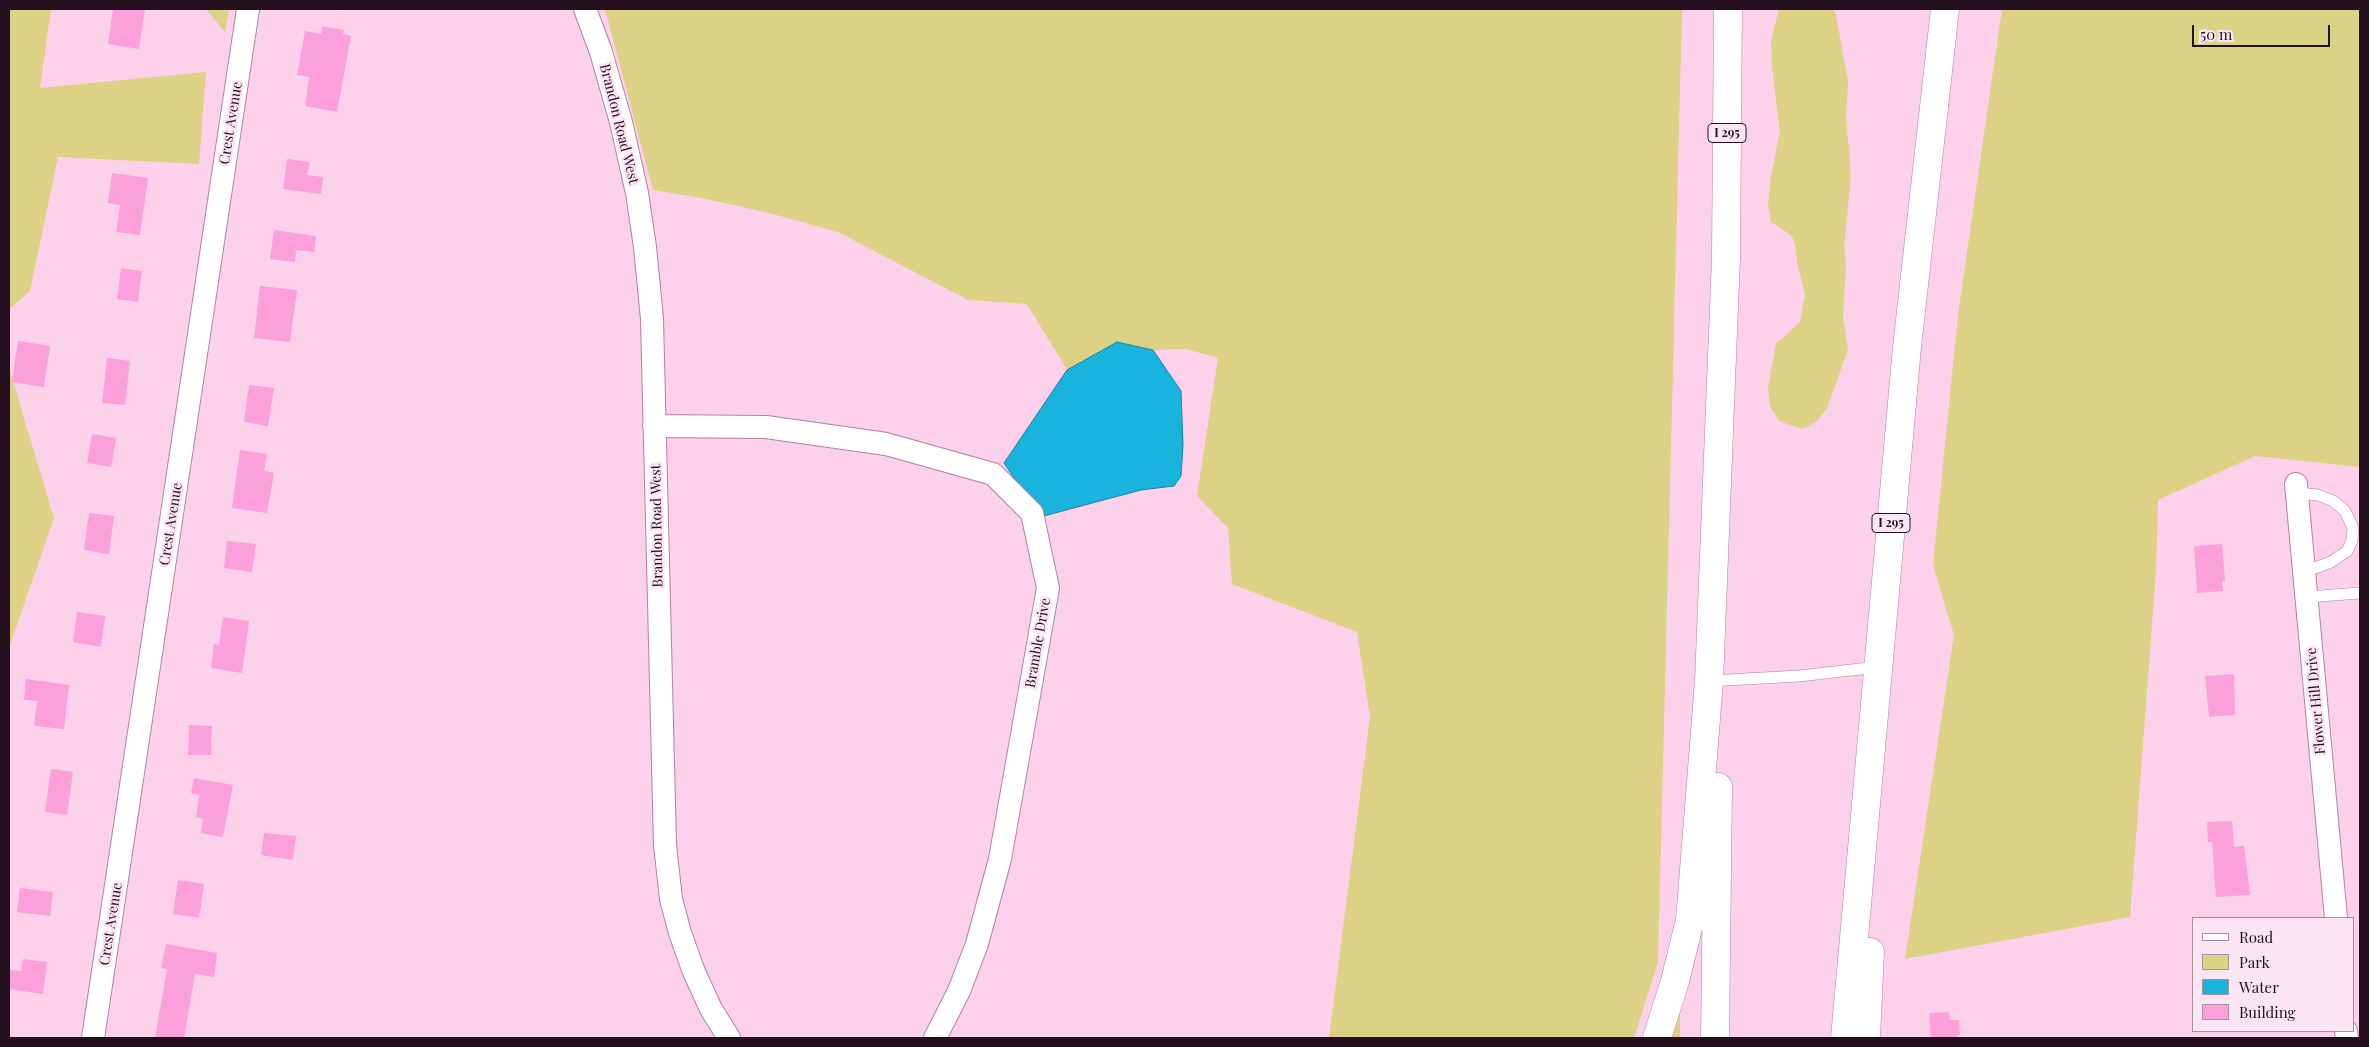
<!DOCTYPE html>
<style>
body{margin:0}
#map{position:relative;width:2369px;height:1047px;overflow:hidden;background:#fdd1ea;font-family:"Playfair Display",serif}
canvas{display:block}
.frame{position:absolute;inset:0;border:10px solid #23101c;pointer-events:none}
.legend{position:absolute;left:2192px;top:917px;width:162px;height:115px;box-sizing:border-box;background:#fce5f2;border:1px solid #a5909c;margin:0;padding:6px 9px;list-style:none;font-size:15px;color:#23101c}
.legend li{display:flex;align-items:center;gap:10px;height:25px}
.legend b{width:25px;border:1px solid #a5909c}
.scale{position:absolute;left:2192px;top:25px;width:138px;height:22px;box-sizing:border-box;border:2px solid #23101c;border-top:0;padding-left:6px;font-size:15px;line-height:18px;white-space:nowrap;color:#23101c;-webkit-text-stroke:4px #fce5f2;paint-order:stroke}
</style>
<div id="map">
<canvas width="2369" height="1047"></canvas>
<div class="frame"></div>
<ul class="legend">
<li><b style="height:6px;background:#fff"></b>Road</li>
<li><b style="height:14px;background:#dbd285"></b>Park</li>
<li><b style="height:14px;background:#18b4dd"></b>Water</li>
<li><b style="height:14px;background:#fca0d9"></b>Building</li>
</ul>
<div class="scale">50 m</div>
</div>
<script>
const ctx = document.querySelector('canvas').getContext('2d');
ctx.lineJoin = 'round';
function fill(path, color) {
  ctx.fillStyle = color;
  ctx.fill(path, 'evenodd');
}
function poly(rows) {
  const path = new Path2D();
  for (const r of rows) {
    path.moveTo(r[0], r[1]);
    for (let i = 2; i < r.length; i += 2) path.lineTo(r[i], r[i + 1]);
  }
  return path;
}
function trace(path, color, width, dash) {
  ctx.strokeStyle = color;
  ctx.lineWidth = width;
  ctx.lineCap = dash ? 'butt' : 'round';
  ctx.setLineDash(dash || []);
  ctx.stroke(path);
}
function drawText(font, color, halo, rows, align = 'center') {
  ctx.font = font + ' "Playfair Display",serif';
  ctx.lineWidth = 5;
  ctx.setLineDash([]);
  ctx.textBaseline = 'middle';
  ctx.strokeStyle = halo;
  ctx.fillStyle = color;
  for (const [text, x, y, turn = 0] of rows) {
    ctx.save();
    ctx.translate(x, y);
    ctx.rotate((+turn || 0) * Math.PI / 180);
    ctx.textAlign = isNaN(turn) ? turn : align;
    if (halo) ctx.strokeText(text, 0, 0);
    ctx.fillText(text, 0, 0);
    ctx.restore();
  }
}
fill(poly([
 [9,9,51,9,40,88,206,72,199,164,58,157,30,291,9,309],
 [206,9,229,9,225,32],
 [605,9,1682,9,1658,962,1634,1038,1329,1038,1370,717,1357,632,1232,584,1228,528,1197,496,1218,358,1186,349,1153,350,1117,342,1067,370,1027,304,968,300,838,232,769,213,702,198,653,190],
 [1779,9,1833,9,1836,15,1848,81,1846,116,1851,176,1844,246,1846,264,1843,316,1848,350,1827,408,1817,421,1802,429,1779,421,1770,406,1768,388,1776,344,1800,322,1805,295,1797,262,1795,243,1791,235,1771,222,1768,205,1771,177,1780,131,1772,68,1771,41],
 [2002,9,2360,9,2360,467,2255,456,2158,500,2156,571,2130,917,1905,959,1954,635,1933,565,1958,315],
 [9,368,54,518,9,648],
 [1680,1006,1680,1038,1669,1038]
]), '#dbd285');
const water = poly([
 [1117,342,1153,350,1181,391,1183,445,1181,476,1174,486,1141,490,1040,517,1004,463,1067,370,1117,342]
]);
fill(water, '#18b4dd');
trace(water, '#1b83a3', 1);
fill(poly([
 [113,9,145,9,139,49,108,44],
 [322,26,344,30,343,34,351,36,337,112,305,106,309,77,297,75,305,31,321,34],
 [287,159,310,162,307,175,323,177,321,194,283,189],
 [112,173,148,178,140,235,116,232,120,205,108,203],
 [274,230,316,236,314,252,296,250,295,262,270,259],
 [121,268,142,271,138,302,117,299],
 [260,286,297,290,290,342,254,338],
 [18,341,50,346,44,387,12,382],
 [107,358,130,361,125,405,102,403],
 [249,385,274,388,268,426,244,422],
 [92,434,116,438,111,467,87,463],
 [240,450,267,454,264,471,274,473,267,513,232,508],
 [89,513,114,516,109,554,84,550],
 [227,541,256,544,252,572,224,568],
 [2222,544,2225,581,2222,581,2223,591,2197,593,2194,546],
 [77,612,105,616,101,647,73,642],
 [223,617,249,621,242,673,211,668,214,644,219,645],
 [2234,674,2235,715,2209,717,2205,676],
 [26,679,69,685,64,729,34,726,37,701,24,700],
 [189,725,212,726,211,755,188,755],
 [51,769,73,772,67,815,45,812],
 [194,778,233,785,223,837,201,833,203,819,196,817,199,795,191,793],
 [2232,821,2234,847,2244,846,2250,895,2216,897,2212,842,2208,842,2207,822],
 [264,833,296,836,293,860,261,855],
 [178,880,204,884,199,918,173,914],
 [20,888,53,892,50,916,17,912],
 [166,944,217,953,214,977,195,974,184,1038,155,1038,167,969,161,968],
 [23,959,47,962,43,994,9,989,9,970,21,971],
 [1949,1012,1950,1020,1959,1020,1960,1035,1957,1035,1958,1038,1931,1038,1929,1013]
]), '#fca0d9');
const lane = poly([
 [2297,493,2318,495,2333,501,2345,511,2353,528,2352,541,2347,551,2331,562,2304,572],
 [2307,597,2360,593],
 [1709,681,1799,676,1878,667]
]);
const street = poly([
 [585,9,601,52,621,122,637,193,645,247,652,319,665,845,671,899,680,933,694,972,711,1009,729,1038],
 [654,426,766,427,886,444,993,474,1032,513,1048,588,1000,859,977,944,959,991,935,1038],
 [2296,484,2336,918],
 [2346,1031,2347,1038],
 [93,1038,248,9]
]);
const highway = poly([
 [1657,1038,1675,981,1690,920,1709,681,1726,257,1728,9],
 [1715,1038,1718,787],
 [1845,1038,1907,347,1945,9],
 [1866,1038,1870,952]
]);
trace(lane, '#b4819f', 12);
trace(street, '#b4819f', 24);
trace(highway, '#b4819f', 29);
trace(lane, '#fff', 11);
trace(street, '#fff', 22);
trace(highway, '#fff', 28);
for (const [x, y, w] of [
 [1727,133,38],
 [1891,523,38]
]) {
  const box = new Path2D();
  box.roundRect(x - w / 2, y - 9.5, w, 19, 4);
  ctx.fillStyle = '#fce5f2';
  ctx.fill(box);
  trace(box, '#23101c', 1);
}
drawText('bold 12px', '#23101c', null, [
 ["I 295",1727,133],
 ["I 295",1891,523]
]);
drawText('14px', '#23101c', '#fce5f2', [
 ["Crest Avenue",231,123,-81],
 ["Brandon Road West",619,124,76],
 ["Crest Avenue",171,524,-81],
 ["Brandon Road West",657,526,-91],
 ["Bramble Drive",1038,643,-80],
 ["Flower Hill Drive",2316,701,-95],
 ["Crest Avenue",111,924,-81]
]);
</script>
